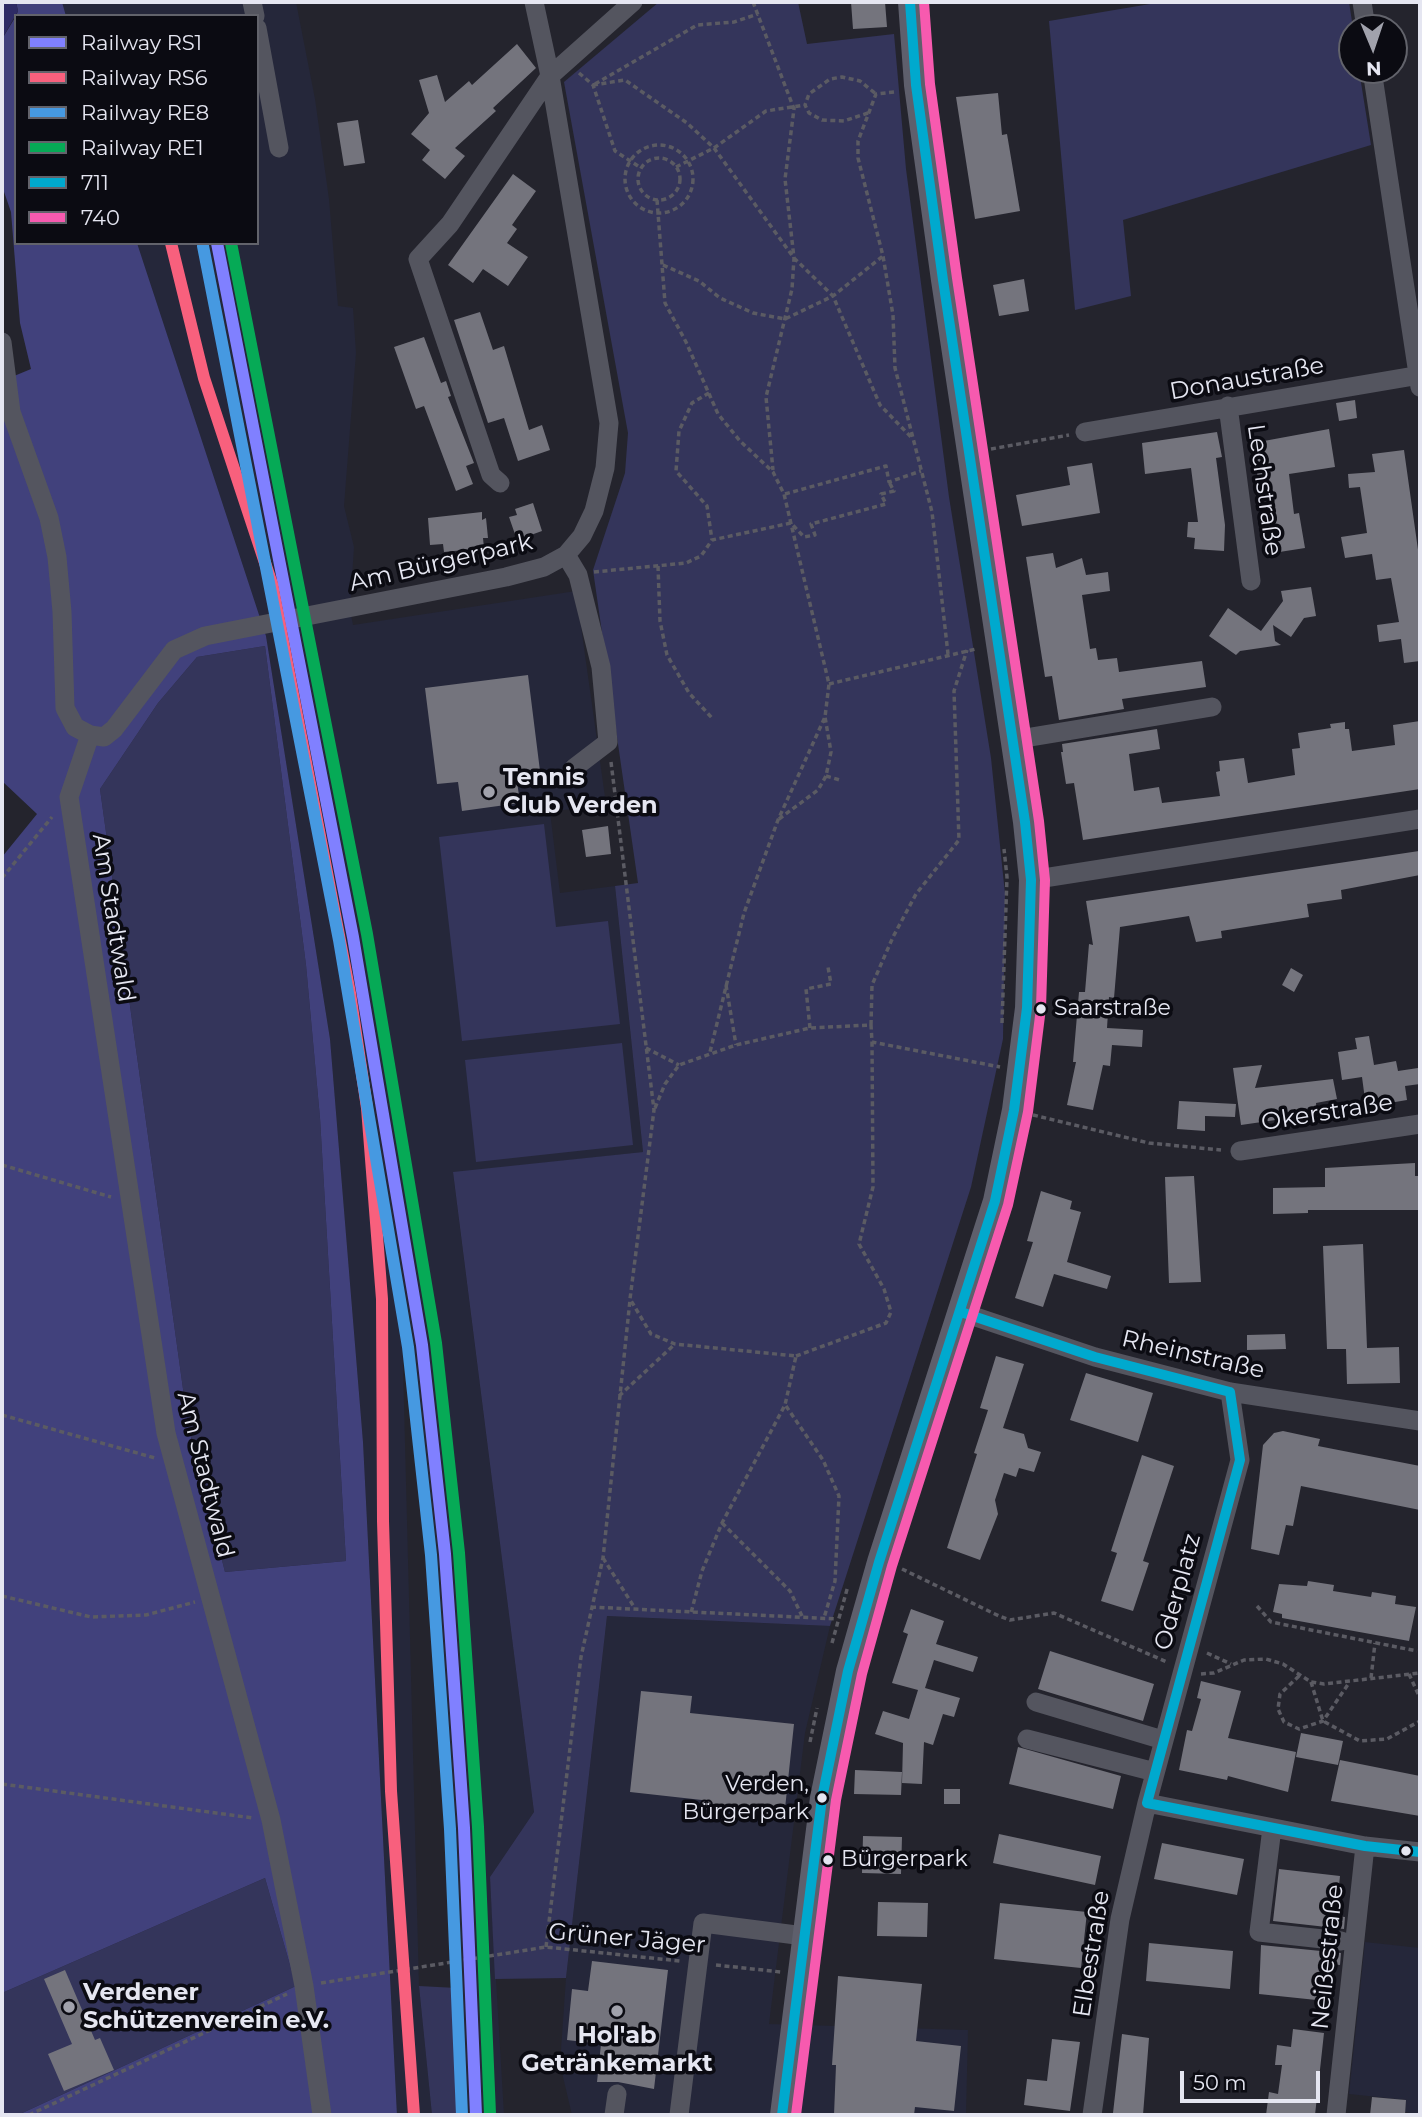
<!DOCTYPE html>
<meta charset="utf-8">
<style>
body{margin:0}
#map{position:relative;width:1422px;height:2117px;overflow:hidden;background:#24242d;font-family:Montserrat,sans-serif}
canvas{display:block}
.frame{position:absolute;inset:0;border:4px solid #e5e6f1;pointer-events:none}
.legend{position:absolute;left:14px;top:14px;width:245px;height:231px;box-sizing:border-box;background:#0b0b12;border:2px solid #62636b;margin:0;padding:9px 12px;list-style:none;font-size:21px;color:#e5e6f1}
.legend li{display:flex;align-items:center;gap:14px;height:35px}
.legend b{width:35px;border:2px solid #62636b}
.north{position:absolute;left:1338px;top:14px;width:70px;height:70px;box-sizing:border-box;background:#0b0b12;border:2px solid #62636b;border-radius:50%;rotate:178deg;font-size:19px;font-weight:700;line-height:28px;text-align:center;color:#e5e6f1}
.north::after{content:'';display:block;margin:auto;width:24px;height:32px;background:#a1a2ac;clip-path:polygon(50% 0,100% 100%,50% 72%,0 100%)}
.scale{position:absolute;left:1180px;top:2071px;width:140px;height:32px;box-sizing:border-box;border:4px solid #e5e6f1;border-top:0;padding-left:9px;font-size:21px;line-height:24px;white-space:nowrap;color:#e5e6f1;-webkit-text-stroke:5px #0b0b12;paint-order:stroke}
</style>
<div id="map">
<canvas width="1422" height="2117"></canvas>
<div class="frame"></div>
<ul class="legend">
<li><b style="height:9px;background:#8080ff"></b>Railway RS1</li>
<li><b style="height:9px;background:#f8607d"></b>Railway RS6</li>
<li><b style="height:9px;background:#4699e1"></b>Railway RE8</li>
<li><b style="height:9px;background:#06aa56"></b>Railway RE1</li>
<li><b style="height:9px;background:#00a9ce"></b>711</li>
<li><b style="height:9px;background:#f75aaf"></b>740</li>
</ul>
<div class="north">N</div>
<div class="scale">50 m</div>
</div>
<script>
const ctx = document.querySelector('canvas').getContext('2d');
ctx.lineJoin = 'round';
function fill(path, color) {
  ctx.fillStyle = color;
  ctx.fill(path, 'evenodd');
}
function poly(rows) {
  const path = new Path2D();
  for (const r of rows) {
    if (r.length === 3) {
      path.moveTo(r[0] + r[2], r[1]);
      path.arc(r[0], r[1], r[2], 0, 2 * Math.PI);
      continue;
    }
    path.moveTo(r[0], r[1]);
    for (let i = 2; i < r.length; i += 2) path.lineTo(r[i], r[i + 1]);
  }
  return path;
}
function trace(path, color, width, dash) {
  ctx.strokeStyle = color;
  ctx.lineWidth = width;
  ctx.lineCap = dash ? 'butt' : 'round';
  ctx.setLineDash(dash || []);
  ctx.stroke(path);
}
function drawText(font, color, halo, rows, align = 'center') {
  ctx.font = font + ' Montserrat,sans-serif';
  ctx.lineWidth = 7;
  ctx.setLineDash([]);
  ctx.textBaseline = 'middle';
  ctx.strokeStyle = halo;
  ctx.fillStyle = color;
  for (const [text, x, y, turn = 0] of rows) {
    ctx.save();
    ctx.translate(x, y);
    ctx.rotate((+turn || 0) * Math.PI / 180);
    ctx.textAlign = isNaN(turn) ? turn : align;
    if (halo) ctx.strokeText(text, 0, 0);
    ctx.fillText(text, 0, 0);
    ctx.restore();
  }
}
fill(poly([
 [62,2,296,2,315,99,329,199,338,306,353,308,356,353,344,506,354,547,350,609,353,625,576,591,606,804,550,812,560,893,615,886,643,1152,453,1173,534,1812,490,1877,504,2115,463,2115,445,1696,409,1327,402,1327,419,1986,432,2115,397,2115,363,1442,330,1039,266,636,137,243,257,243,257,16,66,16],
 [607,1616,830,1626,805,1733,769,2024,968,2030,966,2115,572,2115,560,2064,566,1978],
 [1365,1942,1420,1948,1420,2115,1405,2112,1406,2100,1349,2094]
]), '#25273a');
fill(poly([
 [659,2,798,2,807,44,894,34,906,169,949,497,991,758,1005,894,1003,1039,971,1187,830,1626,607,1616,566,1978,495,1979,490,1877,534,1812,453,1172,643,1152,615,886,638,883,593,570,625,473,628,433,564,82],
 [1162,2,1349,2,1353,28,1352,70,1359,70,1371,145,1123,220,1131,296,1075,310,1049,21],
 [265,646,306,965,320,1118,346,1561,225,1572,188,1425,100,789,158,703,197,657],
 [544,824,556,927,608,921,620,1024,462,1041,439,837],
 [622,1043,633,1145,476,1162,465,1060],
 [265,1878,296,1986,18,2115,2,2115,2,1993],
 [419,1986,457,1988,463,2115,432,2115]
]), '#34355b');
fill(poly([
 [16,2,62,2,66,16,16,16,18,11],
 [16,16,16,243,137,243,266,636,330,1039,363,1442,397,2115,18,2115,296,1986,265,1878,2,1993,2,857,37,814,2,781,2,381,31,369,20,323,11,212,2,186,2,39],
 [265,646,306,965,320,1118,346,1561,225,1572,188,1425,100,789,158,703,197,657]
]), '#41417c');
fill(poly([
 [2,2,16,2,18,11,2,39]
]), '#2e2b65');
fill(poly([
 [851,2,885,2,887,27,853,29],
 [517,44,536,68,493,108,496,111,455,148,465,156,445,179,422,160,430,150,411,134,429,113,419,80,437,75,445,102,469,81,472,85],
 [998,93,1002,135,1007,134,1020,211,975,219,956,97],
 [358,120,365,163,344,166,337,123],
 [513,174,536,191,512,225,517,229,507,243,528,257,508,286,483,269,473,283,448,265],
 [1024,279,1029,311,999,316,993,285],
 [480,312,493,350,504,346,529,430,542,425,550,450,518,461,504,418,488,423,454,320],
 [424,337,441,383,446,381,451,396,448,397,474,463,466,466,473,484,456,491,424,406,416,409,394,347],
 [1355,400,1357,418,1339,421,1336,403],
 [1329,429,1335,467,1289,474,1294,514,1299,513,1305,548,1273,553,1268,518,1272,517,1268,486,1259,487,1253,443],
 [1217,432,1222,457,1216,458,1225,525,1224,551,1194,549,1195,538,1187,537,1188,522,1198,522,1191,468,1145,474,1142,443],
 [1404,450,1420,564,1420,661,1404,663,1401,639,1379,642,1377,625,1399,622,1391,578,1376,580,1372,554,1345,558,1341,537,1367,533,1360,487,1349,488,1348,474,1375,472,1372,454],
 [1092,463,1100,513,1022,526,1016,495,1070,485,1067,467],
 [533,503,542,531,517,540,509,517,517,515,515,509],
 [482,512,482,520,486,518,488,538,483,538,484,548,444,552,443,544,430,545,428,518],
 [1053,553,1056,568,1082,558,1086,575,1108,572,1110,591,1082,595,1090,649,1096,648,1098,660,1117,658,1119,672,1202,661,1206,687,1122,699,1124,709,1059,720,1052,676,1045,677,1026,557],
 [1311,587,1316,616,1304,618,1291,637,1273,625,1275,641,1281,645,1240,651,1236,655,1209,636,1228,608,1261,631,1283,601,1281,591],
 [528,675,540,771,516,774,520,803,462,811,458,782,437,784,425,688],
 [1420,721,1420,789,1083,840,1074,783,1066,784,1061,752,1063,752,1062,744,1157,729,1160,749,1129,754,1134,791,1159,787,1162,803,1220,796,1216,772,1220,771,1219,761,1244,758,1248,783,1295,775,1292,749,1300,748,1298,733,1331,728,1330,724,1345,722,1345,729,1349,729,1352,751,1395,745,1393,725],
 [608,826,611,854,586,857,582,830],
 [1419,851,1420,875,1341,890,1342,899,1307,904,1309,917,1221,931,1222,938,1196,942,1189,916,1120,927,1114,998,1109,997,1107,1028,1143,1030,1142,1047,1112,1045,1110,1066,1103,1065,1093,1110,1067,1105,1076,1062,1073,1062,1079,992,1085,992,1089,944,1093,945,1086,901],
 [1291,968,1303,975,1294,992,1282,985],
 [1369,1036,1374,1065,1396,1061,1398,1071,1418,1068,1420,1084,1405,1086,1407,1100,1366,1107,1362,1077,1342,1080,1338,1052,1357,1049,1355,1038],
 [1262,1065,1255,1088,1333,1079,1337,1099,1316,1103,1317,1114,1241,1125,1233,1068],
 [1179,1101,1236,1104,1235,1117,1205,1116,1205,1131,1177,1129],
 [1415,1163,1415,1176,1420,1176,1420,1210,1308,1210,1308,1213,1273,1214,1273,1188,1325,1187,1325,1168],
 [1194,1176,1201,1282,1169,1283,1165,1177],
 [1041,1191,1072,1201,1070,1209,1081,1212,1067,1262,1111,1276,1107,1289,1054,1274,1043,1307,1015,1298,1033,1242,1027,1241],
 [1363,1244,1367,1348,1399,1347,1400,1383,1347,1384,1346,1349,1327,1349,1323,1246],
 [1285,1334,1286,1349,1247,1350,1247,1335],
 [996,1356,1024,1364,1003,1428,1024,1434,1028,1448,1041,1452,1034,1472,1019,1468,1016,1477,1004,1473,995,1500,998,1514,980,1560,947,1548,977,1454,974,1453,988,1410,980,1408],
 [1086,1373,1153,1393,1138,1442,1070,1420],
 [1283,1431,1320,1439,1318,1446,1420,1466,1420,1510,1301,1486,1293,1526,1286,1525,1279,1555,1251,1549,1263,1445,1274,1433],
 [1142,1455,1174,1466,1143,1561,1149,1563,1133,1611,1101,1601,1117,1553,1111,1551],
 [1308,1581,1334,1585,1333,1591,1371,1597,1372,1592,1396,1596,1395,1604,1416,1607,1409,1641,1282,1618,1282,1614,1273,1612,1279,1584,1307,1586],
 [911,1609,944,1621,936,1644,978,1657,973,1672,934,1660,925,1688,960,1698,954,1717,943,1714,933,1745,924,1742,922,1784,902,1783,903,1743,875,1734,883,1711,909,1719,918,1690,892,1683,908,1634,903,1632],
 [1050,1651,1154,1684,1143,1721,1038,1689],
 [1201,1681,1241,1691,1228,1738,1296,1752,1288,1792,1228,1776,1227,1780,1179,1770,1187,1730,1192,1731,1201,1699,1197,1698],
 [641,1691,692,1696,690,1713,794,1724,784,1818,701,1809,702,1800,630,1792],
 [1301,1733,1343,1741,1338,1765,1296,1757],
 [1018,1747,1121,1776,1113,1809,1009,1784],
 [1340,1760,1420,1776,1420,1816,1331,1801],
 [855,1770,902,1772,901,1795,854,1794],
 [944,1789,960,1789,960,1804,944,1804],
 [999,1834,1101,1856,1095,1885,993,1863],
 [863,1836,902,1837,901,1874,862,1873],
 [1162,1843,1244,1859,1237,1895,1154,1879],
 [1279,1869,1340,1876,1336,1916,1345,1917,1344,1929,1273,1921],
 [878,1902,928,1903,927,1937,877,1936],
 [1000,1903,1087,1912,1081,1968,994,1959],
 [1149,1943,1233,1951,1230,1989,1146,1981],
 [1261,1945,1341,1953,1340,1965,1330,1964,1326,2001,1259,1994],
 [592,1961,668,1970,654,2089,618,2082,597,2082,601,2044,567,2040,572,1989,588,1991],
 [65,1970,95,2040,100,2038,114,2070,64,2091,48,2054,72,2044,44,1979],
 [838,1976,922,1984,916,2041,961,2046,954,2111,915,2107,914,2115,834,2115,836,2065,832,2065],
 [1293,2029,1324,2033,1315,2115,1266,2115,1269,2092,1278,2094,1282,2065,1275,2065,1277,2045,1291,2047],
 [1122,2034,1149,2038,1143,2115,1113,2113],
 [1052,2039,1080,2042,1070,2111,1024,2105,1027,2079,1047,2081],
 [1372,2097,1406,2100,1405,2115,1370,2115]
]), '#74747d');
trace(poly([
 [753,2,794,109,785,179,794,258,792,289,766,397,773,470],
 [579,73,593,85,615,151,641,168],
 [595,84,697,25,734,22,758,14],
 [593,85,625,80,687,123,714,148,794,258,833,296,880,405,911,437],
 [894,92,876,94,858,141,858,158,883,256,893,315,895,368,932,512,948,654],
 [868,113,844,121,822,120,809,113,805,105,809,94,830,79,842,77,860,81,876,94],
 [659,179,34],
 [659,179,21],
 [676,167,714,148,766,111,805,105],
 [657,200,665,303,686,342,718,414,740,441,773,472,784,494,829,684,825,717,778,820,744,913,710,1052],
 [663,265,699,281,720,298,753,313,785,319,833,296,883,256],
 [709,393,692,403,679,431,676,471,707,506,712,540],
 [991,449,1069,435],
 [785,494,886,466,889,482,921,471],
 [658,566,660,621,667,655,689,693,712,718],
 [594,572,686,563,701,556,712,540,791,523,804,537,815,535,811,524,886,504,881,494,894,491,889,482],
 [829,684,976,649],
 [611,762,654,1110,630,1299,651,1334,675,1344,796,1356,785,1405,722,1523,702,1571,691,1613],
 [826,776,840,780],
 [779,819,818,790,826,776,831,752,825,717],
 [2,878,52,817],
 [726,985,736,1045],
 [1002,1023,1007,877,1004,849],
 [871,1025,872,985,893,937,916,894,959,840,954,691,967,650],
 [810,1028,806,989,831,984,828,967],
 [646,1048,679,1065],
 [655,1108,665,1084,679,1065,736,1045,810,1028,871,1025,872,1042,1000,1067],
 [1033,1115,1149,1143,1221,1150],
 [2,1165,111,1197],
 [796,1356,886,1323,891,1312,884,1289,859,1244,873,1187,872,1042],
 [619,1396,675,1344],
 [786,1406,823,1460,839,1496,835,1581,824,1618],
 [2,1415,155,1458],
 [722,1523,790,1591,802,1616],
 [603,1558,636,1610],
 [902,1569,999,1616,1010,1620,1054,1613,1167,1662],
 [2,1596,91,1617,146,1615,195,1602],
 [1257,1606,1271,1622,1417,1651],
 [591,1607,837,1619],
 [832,1643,848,1586],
 [1207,1653,1231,1664],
 [1201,1674,1214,1673,1244,1660,1266,1659,1283,1664,1311,1682,1324,1684,1420,1673],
 [1409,1674,1420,1698],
 [1299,1676,1280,1694,1278,1709,1284,1722,1299,1729,1323,1721,1349,1683],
 [1371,1678,1375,1643],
 [1311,1682,1323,1721,1360,1741,1387,1739,1420,1721],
 [810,1742,817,1708],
 [2,1784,253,1818],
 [546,1947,581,1657,603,1558,630,1300],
 [716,1965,781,1972],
 [321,1983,546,1947,680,1961],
 [29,2115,287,1994]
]), '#5b5b63', 3.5, [5, 3.5]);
trace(poly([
 [252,2,255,16],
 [1362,2,1366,28],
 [257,28,279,148],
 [1372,70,1420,387],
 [2,342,11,412,49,518,57,557,62,612,65,708,75,727,90,735,104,737,114,729,174,650,205,636,506,577,544,567,566,555,582,536,594,511,605,468,609,423,550,76,534,2],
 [1228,406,1251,581],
 [1085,432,1420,375],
 [500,483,491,475,418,259,450,224,550,76,633,2],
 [566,555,578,575,601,667,608,742,574,768],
 [90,735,69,797,166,1433,271,1820,304,1986,322,2115],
 [1013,740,1212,707],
 [1031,880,1420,819],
 [1240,1151,1420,1124],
 [961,1312,1095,1357,1230,1392,1420,1421],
 [1036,1702,1163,1740],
 [1027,1739,1155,1772],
 [1147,1803,1365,1846,1420,1852],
 [1272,1828,1259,1932,1341,1941],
 [614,2115,617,2094],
 [679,2115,703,1923,804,1936],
 [1092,2115,1120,1919,1147,1803,1240,1460,1230,1392],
 [1336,2115,1365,1846]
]), '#54555f', 19);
trace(poly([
 [782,2115,822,1798,848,1671,879,1562,995,1201,1014,1110,1027,1008,1031,880,1025,822,943,280,916,85,910,2]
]), '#5e5f6c', 24);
trace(poly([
 [961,1312,1095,1357,1230,1392],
 [1147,1803,1240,1460,1230,1392],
 [1147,1803,1365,1846,1420,1852],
 [782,2115,822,1798,848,1671,879,1562,995,1201,1014,1110,1027,1008,1031,880,1025,822,943,280,916,85,910,2]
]), '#00a9ce', 10);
trace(poly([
 [796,2115,836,1800,862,1674,892,1566,1008,1205,1028,1112,1041,1008,1045,880,1039,821,957,278,930,84,924,2]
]), '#f75aaf', 10);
trace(poly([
 [217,243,353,937,422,1345,445,1554,464,1828,476,2115]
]), '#8080ff', 12);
trace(poly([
 [171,243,204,378,272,584,350,993,367,1108,382,1299,383,1521,391,1791,414,2115]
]), '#f8607d', 12);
trace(poly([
 [203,246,339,940,408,1347,431,1555,450,1829,462,2115]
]), '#4699e1', 12);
trace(poly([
 [231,243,367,934,436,1343,459,1553,478,1827,490,2114]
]), '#06aa56', 12);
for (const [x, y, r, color] of [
 [489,792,7,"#a1a2ac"],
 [1041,1009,6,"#e5e6f1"],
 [822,1798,6,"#e5e6f1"],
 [1406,1851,6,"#e5e6f1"],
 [828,1860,6,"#e5e6f1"],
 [69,2007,7,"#a1a2ac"],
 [617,2011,7,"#a1a2ac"]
]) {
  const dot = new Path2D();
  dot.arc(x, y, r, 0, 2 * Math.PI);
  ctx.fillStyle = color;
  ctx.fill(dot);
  trace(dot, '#0b0b12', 2.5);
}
drawText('22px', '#e5e6f1', '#0b0b12', [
 ["Saarstraße",1054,1009],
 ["Verden,",809,1785,"right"],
 ["Bürgerpark",809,1813,"right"],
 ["Bürgerpark",841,1860]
], 'left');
drawText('24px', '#e5e6f1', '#0b0b12', [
 ["Donaustraße",1247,379,-10],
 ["Lechstraße",1264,490,82],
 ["Am Bürgerpark",441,563,-13],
 ["Am Stadtwald",113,918,81],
 ["Okerstraße",1327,1113,-9],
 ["Rheinstraße",1193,1355,13],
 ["Am Stadtwald",205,1475,76],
 ["Oderplatz",1178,1592,-75],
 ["Grüner Jäger",627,1939,5],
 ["Elbestraße",1092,1954,-81],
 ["Neißestraße",1328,1957,-84]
]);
drawText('bold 24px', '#e5e6f1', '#0b0b12', [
 ["Tennis",503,778],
 ["Club Verden",503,806],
 ["Verdener",83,1993],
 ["Schützenverein e.V.",83,2021],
 ["Hol'ab",617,2036,"center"],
 ["Getränkemarkt",617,2064,"center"]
], 'left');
</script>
